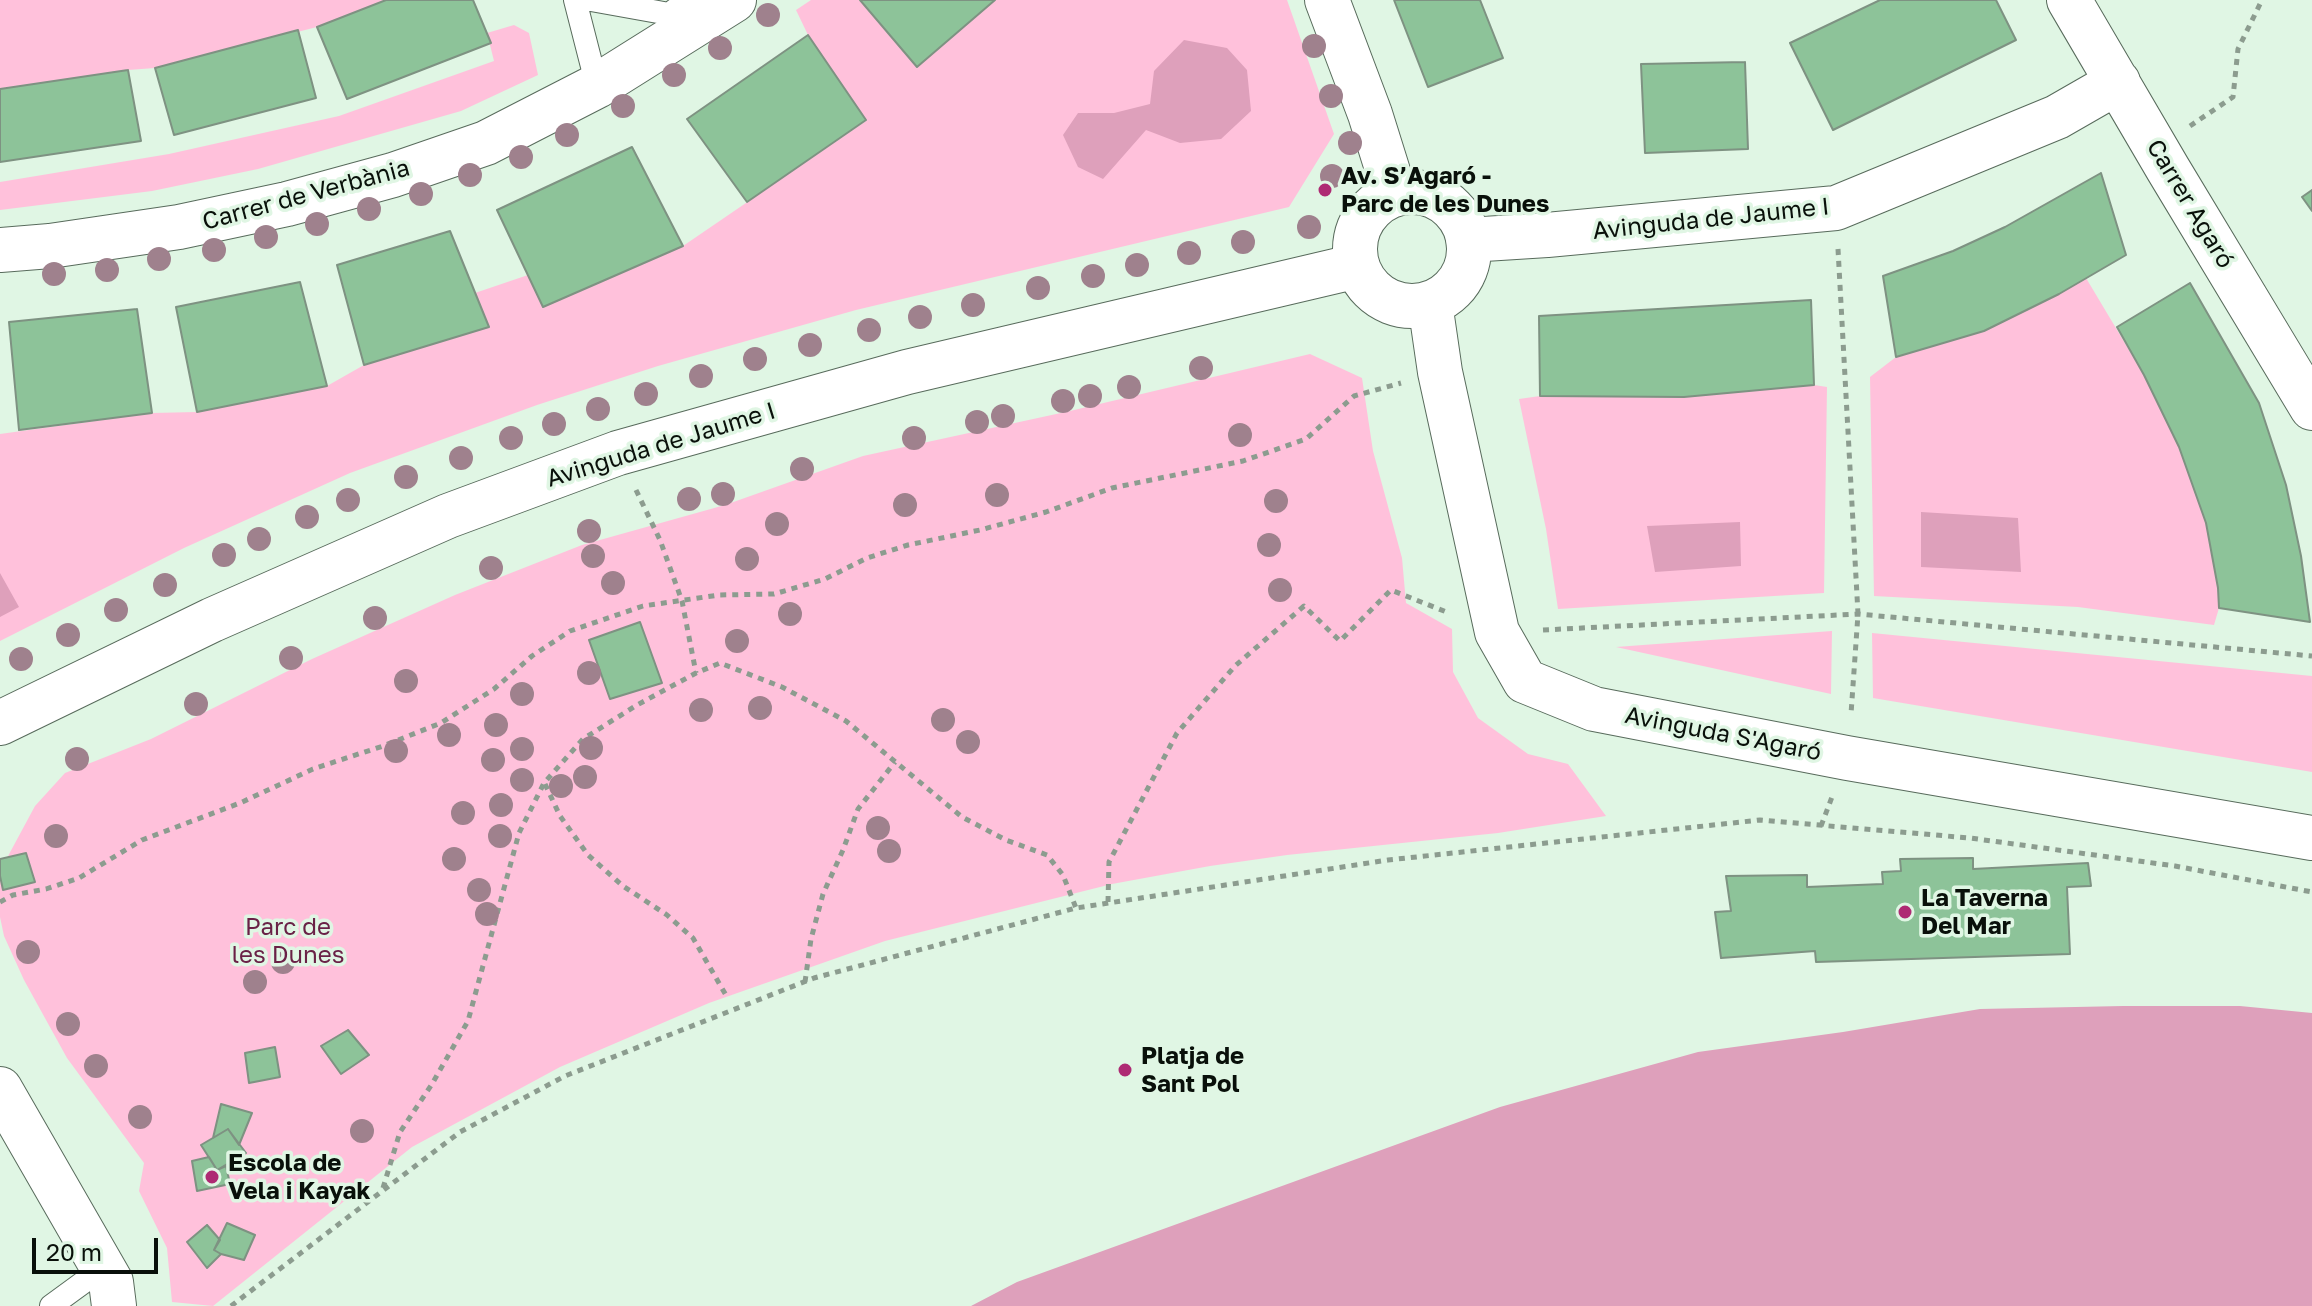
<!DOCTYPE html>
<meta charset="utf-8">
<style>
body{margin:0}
#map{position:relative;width:2312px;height:1306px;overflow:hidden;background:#e0f6e4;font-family:"Golos Text",sans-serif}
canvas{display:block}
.scale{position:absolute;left:32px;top:1238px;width:126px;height:36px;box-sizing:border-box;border:4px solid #09100a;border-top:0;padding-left:10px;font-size:24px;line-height:28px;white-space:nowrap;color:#09100a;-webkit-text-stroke:6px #e0f6e4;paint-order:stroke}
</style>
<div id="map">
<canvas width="2312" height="1306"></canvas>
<div class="scale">20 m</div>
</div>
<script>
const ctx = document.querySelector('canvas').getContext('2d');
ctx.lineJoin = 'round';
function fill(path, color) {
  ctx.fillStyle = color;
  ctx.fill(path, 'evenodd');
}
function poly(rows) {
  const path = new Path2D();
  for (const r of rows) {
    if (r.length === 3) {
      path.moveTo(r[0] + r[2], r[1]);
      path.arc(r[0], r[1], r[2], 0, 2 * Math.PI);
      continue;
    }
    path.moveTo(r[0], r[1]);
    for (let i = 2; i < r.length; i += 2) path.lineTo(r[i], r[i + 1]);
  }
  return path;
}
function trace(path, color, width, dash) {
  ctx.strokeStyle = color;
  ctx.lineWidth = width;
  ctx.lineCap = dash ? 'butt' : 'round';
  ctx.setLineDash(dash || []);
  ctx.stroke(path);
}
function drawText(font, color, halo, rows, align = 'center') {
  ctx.font = font + ' "Golos Text",sans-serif';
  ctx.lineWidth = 7;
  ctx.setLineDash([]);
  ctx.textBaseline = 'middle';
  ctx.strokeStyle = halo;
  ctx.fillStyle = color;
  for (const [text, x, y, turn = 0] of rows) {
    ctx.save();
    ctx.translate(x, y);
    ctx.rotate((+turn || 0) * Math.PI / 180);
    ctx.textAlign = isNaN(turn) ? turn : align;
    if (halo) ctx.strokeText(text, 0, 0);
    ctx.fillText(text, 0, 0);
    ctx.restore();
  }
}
fill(poly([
 [0,0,386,0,317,27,155,68,128,70,0,89],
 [811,0,860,0,917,67,995,0,1287,0,1334,134,1289,207,856,310,658,366,537,405,350,473,184,548,0,641,0,434,152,413,197,412,327,386,364,365,489,327,475,293,528,275,543,307,683,246,866,121,808,35,796,10],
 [514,25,529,33,538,75,461,111,258,169,152,191,0,210,0,182,169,154,339,116,494,61,487,33],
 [2086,278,2144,375,2179,447,2206,523,2218,588,2219,608,2214,625,2078,607,1874,596,1870,377,1896,357,1984,331,2059,294],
 [1310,354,1362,378,1373,451,1402,558,1406,603,1452,629,1453,672,1478,718,1528,754,1568,764,1606,816,1498,833,1287,855,1210,866,1112,884,885,941,709,1003,560,1067,412,1147,213,1306,172,1302,167,1248,139,1191,144,1163,67,1058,24,980,4,936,0,917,0,871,35,806,65,773,151,739,312,659,455,595,582,545,725,505,863,456,1070,411],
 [1814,385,1827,387,1824,593,1558,609,1546,529,1519,399,1540,396,1684,397],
 [1832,631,1831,694,1616,647],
 [1872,633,2312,676,2312,772,1873,698]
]), '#ffc1db');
fill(poly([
 [1184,40,1227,48,1247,70,1251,111,1221,139,1180,143,1146,130,1103,179,1078,167,1063,135,1078,113,1114,113,1150,104,1154,71],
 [1921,512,2018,518,2021,572,1921,567],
 [1740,522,1741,566,1655,572,1647,526],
 [0,573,19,607,0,617],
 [2123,1006,2240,1006,2312,1013,2312,1306,971,1306,1017,1282,1500,1107,1698,1052,1843,1032,1980,1009]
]), '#dea0bb');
const building = poly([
 [386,0,473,0,491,43,347,99,317,27,386,0],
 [860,0,995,0,917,67,860,0],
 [1394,0,1480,0,1503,58,1428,87,1394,0],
 [1880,0,1996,0,2016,40,1833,130,1790,43,1880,0],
 [298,30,316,98,174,135,155,68,298,30],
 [808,35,866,120,747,202,687,119,808,35],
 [1745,62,1748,149,1645,153,1641,64,1745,62],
 [128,70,141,141,0,162,0,89,128,70],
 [632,147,683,246,543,307,497,210,632,147],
 [2101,173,2126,255,2059,294,1984,331,1896,357,1883,276,1953,251,2005,227,2101,173],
 [2312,190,2312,211,2302,197,2312,190],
 [450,231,489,327,364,365,337,265,450,231],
 [300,282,327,386,197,412,176,307,300,282],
 [2190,283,2259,403,2286,485,2301,556,2310,622,2219,608,2218,588,2206,523,2179,447,2144,375,2117,327,2190,283],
 [1811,300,1814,385,1684,397,1540,396,1539,316,1811,300],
 [137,309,152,413,19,430,9,322,137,309],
 [640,622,662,683,610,699,589,640,640,622],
 [26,853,35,882,3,890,0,876,0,859,26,853],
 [1973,858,1973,869,2088,863,2091,886,2067,887,2070,954,1816,962,1815,951,1721,958,1715,912,1731,911,1726,876,1807,875,1807,887,1883,884,1882,872,1901,871,1900,859,1973,858],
 [348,1030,369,1055,341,1074,321,1046,348,1030],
 [275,1047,280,1077,249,1083,245,1053,275,1047],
 [221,1104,252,1113,239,1145,228,1129,213,1138,221,1104],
 [228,1129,246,1153,217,1170,201,1145,228,1129],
 [209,1157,217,1170,226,1166,230,1184,197,1191,192,1161,209,1157],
 [227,1223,255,1235,244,1260,221,1254,214,1250,227,1223],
 [207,1225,220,1240,214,1250,221,1254,207,1268,187,1242,207,1225]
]);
fill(building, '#8dc399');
trace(building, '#7e9282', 2);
const lane = poly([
 [575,0,597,86],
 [591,0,669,14,688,0],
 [51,1306,103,1268]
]);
const street = poly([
 [1327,0,1370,114,1395,194],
 [2069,0,2168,169,2312,408],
 [1412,249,57],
 [1468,240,1547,235,1836,208,2057,117,2118,82],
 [0,250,50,246,179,227,287,204,393,175,486,143,597,86,734,0],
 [1430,303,1440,372,1497,632,1525,681,1594,709,1847,758,2312,838],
 [0,723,212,620,448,516,618,453,907,372,1357,266],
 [0,1089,111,1282,114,1306]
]);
trace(lane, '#586b5c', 24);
trace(street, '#586b5c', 46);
trace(poly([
 [2190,126,2233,97,2238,49,2262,0],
 [1838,249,1858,614,1851,714],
 [636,490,660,540,682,601,696,673],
 [1543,630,1858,614,2312,656],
 [545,784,560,816,588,855,623,886,667,915,693,938,727,997],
 [1821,826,1832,797],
 [0,902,13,895,46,889,79,878,142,840,240,803,313,769,383,746,441,723,494,689,532,656,570,631,643,606,719,595,774,594,825,579,867,558,908,545,980,530,1046,512,1112,488,1243,461,1306,439,1354,396,1401,383],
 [1108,902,1109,862,1177,733,1235,666,1304,606,1340,641,1391,590,1449,613],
 [805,982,811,939,823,894,843,850,858,809,895,762],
 [383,1188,400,1132,432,1084,468,1021,519,833,544,783,583,739,637,705,696,673,720,663,782,687,846,721,962,817,1006,840,1047,855,1063,875,1076,908],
 [231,1306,460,1132,565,1076,814,978,1076,908,1388,860,1760,820,1970,838,2175,866,2312,892]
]), '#8c9c8f', 5, [6, 6]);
trace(lane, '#fff', 22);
trace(street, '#fff', 44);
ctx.fillStyle = '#9f818d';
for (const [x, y] of [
 [768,15],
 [1314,46],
 [720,48],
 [674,75],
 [1331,96],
 [623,106],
 [567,135],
 [1350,143],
 [521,157],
 [470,175],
 [1332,176],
 [421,194],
 [369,209],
 [317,224],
 [1309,227],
 [266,237],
 [1243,242],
 [214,250],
 [1189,253],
 [159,259],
 [1137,265],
 [107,270],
 [54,274],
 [1093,276],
 [1038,288],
 [973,305],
 [920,317],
 [869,330],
 [810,345],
 [755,359],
 [1201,368],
 [701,376],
 [1129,387],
 [646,394],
 [1090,396],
 [1063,401],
 [598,409],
 [1003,416],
 [977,422],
 [554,424],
 [1240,435],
 [511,438],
 [914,438],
 [461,458],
 [802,469],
 [406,477],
 [723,494],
 [997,495],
 [689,499],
 [348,500],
 [1276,501],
 [905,505],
 [307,517],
 [777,524],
 [589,531],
 [259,539],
 [1269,545],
 [224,555],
 [593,556],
 [747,559],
 [491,568],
 [613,583],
 [165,585],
 [1280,590],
 [116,610],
 [790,614],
 [375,618],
 [68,635],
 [737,641],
 [291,658],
 [21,659],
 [589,673],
 [406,681],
 [522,694],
 [196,704],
 [760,708],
 [701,710],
 [943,720],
 [496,725],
 [449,735],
 [968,742],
 [591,748],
 [522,749],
 [396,751],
 [77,759],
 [493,760],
 [585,777],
 [522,780],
 [561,786],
 [501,805],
 [463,813],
 [878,828],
 [56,836],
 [500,836],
 [889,851],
 [454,859],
 [479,890],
 [487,914],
 [28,952],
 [283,962],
 [255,982],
 [68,1024],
 [96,1066],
 [140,1117],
 [362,1131]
]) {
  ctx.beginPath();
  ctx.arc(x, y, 12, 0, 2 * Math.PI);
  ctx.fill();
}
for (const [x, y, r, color] of [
 [1325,190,8,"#ae2a73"],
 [1905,912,8,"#ae2a73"],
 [1125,1070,8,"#ae2a73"],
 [212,1177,8,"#ae2a73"]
]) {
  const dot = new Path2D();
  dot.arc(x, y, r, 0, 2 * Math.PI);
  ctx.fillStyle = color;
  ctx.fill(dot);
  trace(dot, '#e0f6e4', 3);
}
drawText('bold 24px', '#09100a', '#e0f6e4', [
 ["Av. S’Agaró -",1341,176],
 ["Parc de les Dunes",1341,204],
 ["La Taverna",1921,898],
 ["Del Mar",1921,926],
 ["Platja de",1141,1056],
 ["Sant Pol",1141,1084],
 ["Escola de",228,1163],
 ["Vela i Kayak",228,1191]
], 'left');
drawText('24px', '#09100a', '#e0f6e4', [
 ["Carrer de Verbània",306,195,-15],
 ["Carrer Agaró",2190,204,59],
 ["Avinguda de Jaume I",1711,219,-6],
 ["Avinguda de Jaume I",661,445,-17],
 ["Avinguda S'Agaró",1723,734,11]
]);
drawText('24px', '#692146', '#e0f6e4', [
 ["Parc de",288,927],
 ["les Dunes",288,955]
]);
</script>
